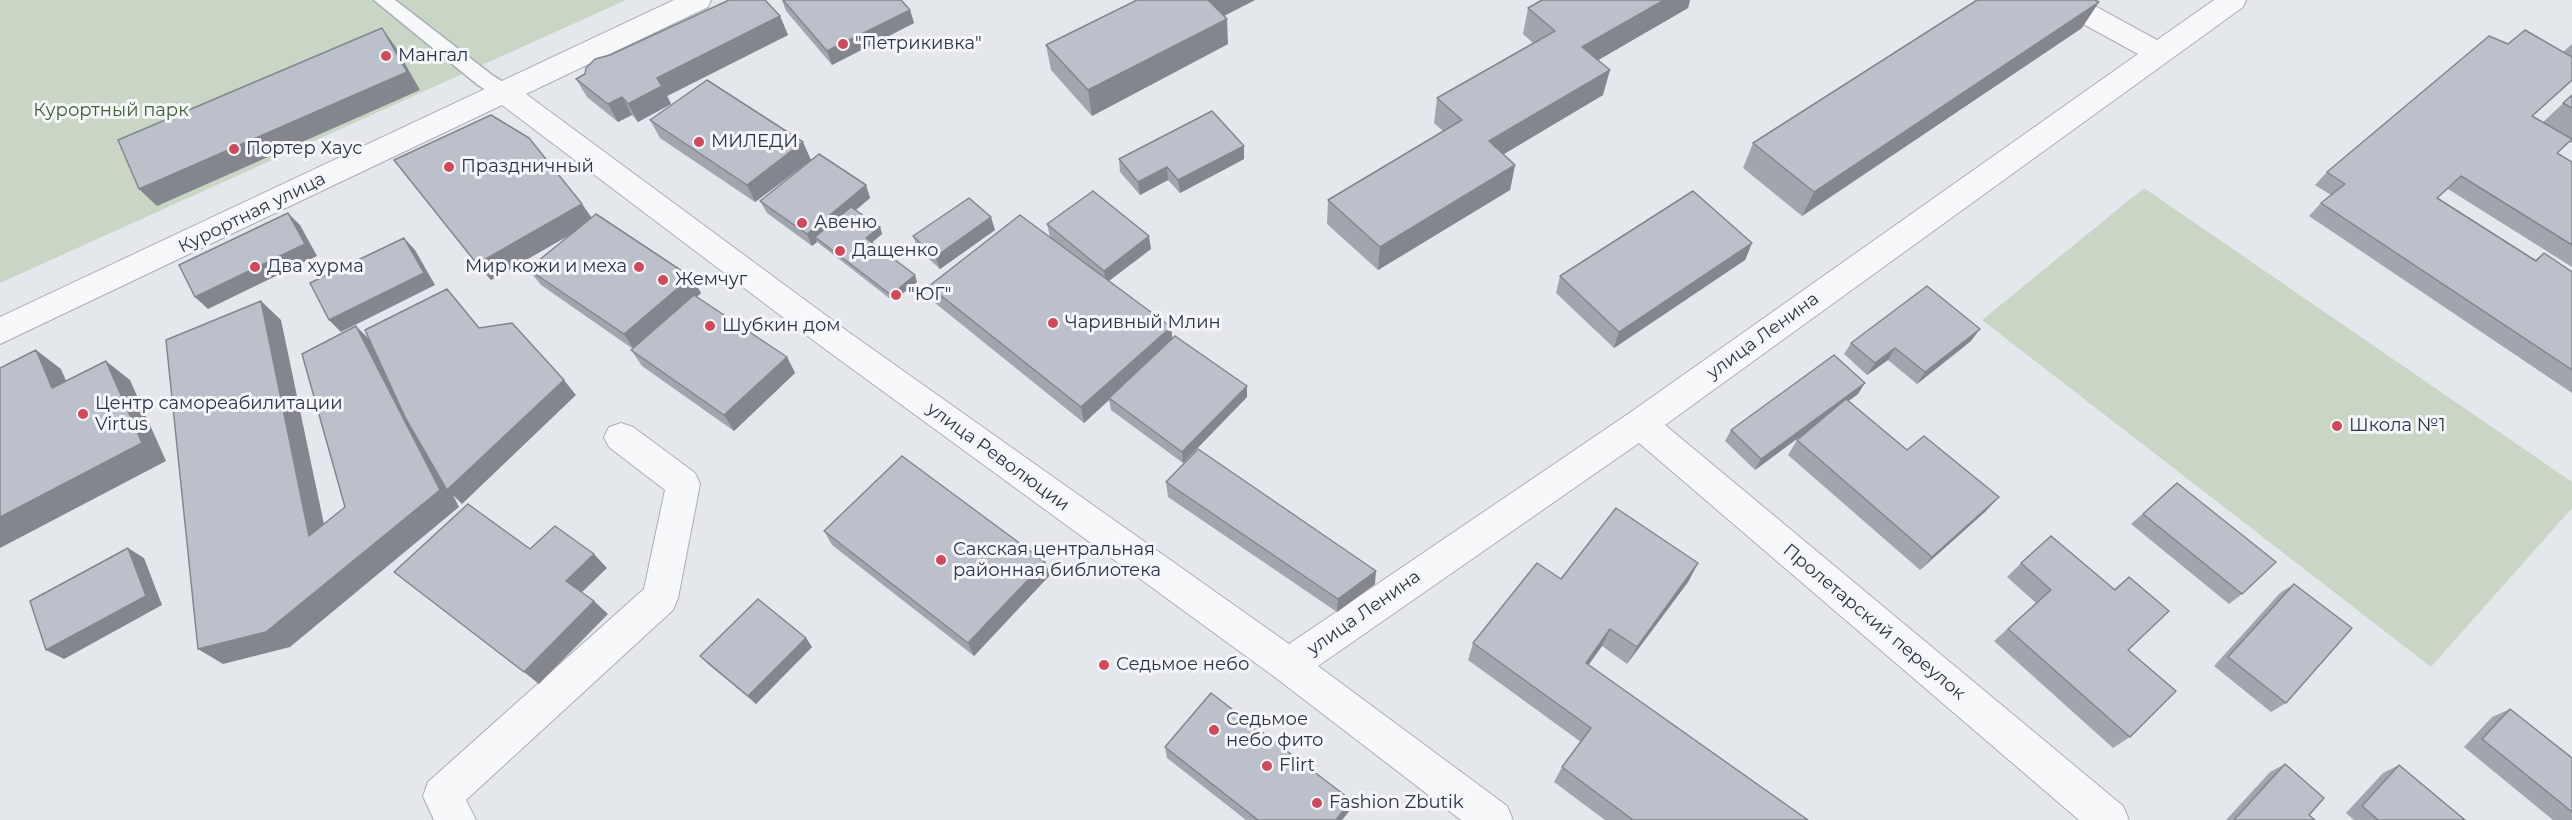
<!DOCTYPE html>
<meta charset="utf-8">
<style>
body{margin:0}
canvas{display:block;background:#e4e7ec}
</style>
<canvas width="2572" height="820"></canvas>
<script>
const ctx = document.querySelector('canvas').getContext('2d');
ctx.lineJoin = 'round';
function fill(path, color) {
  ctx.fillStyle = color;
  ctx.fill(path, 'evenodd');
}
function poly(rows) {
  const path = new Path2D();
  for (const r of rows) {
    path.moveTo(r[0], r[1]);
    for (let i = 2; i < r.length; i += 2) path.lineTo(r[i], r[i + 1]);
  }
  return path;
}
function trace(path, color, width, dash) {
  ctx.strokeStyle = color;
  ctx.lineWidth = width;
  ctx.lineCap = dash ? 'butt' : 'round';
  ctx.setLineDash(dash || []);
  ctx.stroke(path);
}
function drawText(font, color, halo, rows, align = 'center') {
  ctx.font = font + ' Montserrat,sans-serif';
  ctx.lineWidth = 6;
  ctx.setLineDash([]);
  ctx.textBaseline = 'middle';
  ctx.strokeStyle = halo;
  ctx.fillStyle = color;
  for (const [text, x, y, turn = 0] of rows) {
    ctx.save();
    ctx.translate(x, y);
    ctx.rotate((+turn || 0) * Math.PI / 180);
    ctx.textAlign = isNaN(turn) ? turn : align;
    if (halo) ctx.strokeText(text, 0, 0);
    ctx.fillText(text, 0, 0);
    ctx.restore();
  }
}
fill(poly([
 [0,0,626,0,0,283],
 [2144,188,2572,482,2572,508,2431,667,1982,320]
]), '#c9d6c5');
const lane = poly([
 [374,0,395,0,492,75,511,87,514,92,511,97,504,99,497,97,478,85,374,0]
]);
const street = poly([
 [674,0,711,0,708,7,526,94,847,331,1289,644,1628,414,2138,54,2052,7,2049,0,2084,0,2157,40,2214,0,2246,0,2243,7,1665,425,2123,806,2129,820,2079,820,1639,443,1318,666,1507,806,1513,820,1461,820,1276,678,825,349,502,105,0,344,0,317,674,0],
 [621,423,633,427,695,473,700,484,678,598,673,610,466,800,476,820,434,820,423,796,428,782,644,589,665,490,609,447,604,437,609,427,621,423]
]);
trace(lane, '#a9aeb7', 3);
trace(street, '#a9aeb7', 2);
fill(lane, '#f7f8fa');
fill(street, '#f7f8fa');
fill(poly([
 [782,0,901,0,910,10,914,23,832,65,786,11],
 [1137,0,1255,0,1224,16,1228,44,1092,116,1051,70,1046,45],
 [1542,0,1690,0,1688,8,1598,60,1603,95,1503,154,1515,165,1510,190,1378,270,1327,224,1328,200,1443,131,1434,123,1437,98,1533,43,1523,34,1528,8],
 [780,16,788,35,667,96,671,104,638,122,632,115,618,122,587,97,576,79],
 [2082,28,1802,216,1743,168,1753,143],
 [2508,44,2563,52,2572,44,2572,81,2533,116,2543,122,2572,95,2572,143,2569,142,2557,153,2572,162,2572,267,2448,189,2438,198,2535,260,2544,253,2572,272,2572,393,2309,216,2321,203,2331,195,2315,185,2327,172],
 [650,120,811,160,755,202,660,138],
 [1244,146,1244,159,1180,193,1168,180,1140,195,1120,172,1119,159],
 [394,160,582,204,591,218,691,277,701,293,697,297,787,357,795,373,734,431,642,366,631,350,633,349,541,285,528,269,571,234,491,280],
 [866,185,870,198,856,210,880,227,882,234,872,242,917,282,893,301,817,242,812,246,767,213,760,201],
 [1047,224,1151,249,1109,281,1171,327,1172,338,1247,386,1247,397,1183,463,1111,410,1109,400,1084,423,935,303,929,286,1050,237],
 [995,230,940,269,918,249,913,236],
 [1752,243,1745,260,1614,348,1556,293,1560,276],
 [1971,341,1917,384,1888,360,1867,375,1844,354,1851,343],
 [1858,394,1848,401,1907,450,1986,511,1920,570,1788,455,1797,440,1809,429,1755,470,1725,441,1731,430],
 [1166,482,1375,584,1337,612,1168,497],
 [2177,483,2242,594,2229,604,2131,524],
 [824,531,1045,562,1050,575,974,656,832,545],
 [1698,563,1688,582,1627,664,1602,646,1588,665,1808,820,1605,820,1554,782,1562,767,1581,742,1468,660,1473,643,1561,579],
 [2021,563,2114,589,2129,577,2128,650,2130,737,2113,748,1994,641,2036,603,2007,577],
 [2294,584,2286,703,2271,712,2214,666,2280,593],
 [806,638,812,647,756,704,709,665,700,656],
 [2510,709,2572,758,2572,820,2553,820,2464,747,2492,717],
 [1165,747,1351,800,1350,810,1342,820,1246,820,1167,758],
 [2285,764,2309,815,2315,820,2226,820,2270,772],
 [2399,765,2465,820,2354,820,2346,813,2383,773]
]), '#a1a5ae');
fill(poly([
 [1207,0,1255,0,1208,24],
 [1664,0,1690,0,1688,8,1576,73,1582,47],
 [2099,2,2082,28,1802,216,1814,192],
 [910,10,914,23,832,65,827,51],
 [780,16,788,35,667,96,671,104,638,122,628,104,657,78],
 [1227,19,1228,44,1092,116,1088,90],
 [382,28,395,46,420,90,157,206,139,189],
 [1610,70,1603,95,1484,166,1489,141],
 [622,97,632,115,618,122,608,104],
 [803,142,811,160,755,202,747,185],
 [1244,146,1244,159,1180,193,1178,180],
 [1515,165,1510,190,1378,270,1380,247],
 [1167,167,1168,180,1140,195,1138,182],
 [866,185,870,198,820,240,815,237,817,242,812,246,807,234],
 [582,204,594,221,491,280,477,264],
 [288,213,300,225,317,256,208,309,195,297],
 [991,217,995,230,940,269,935,257],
 [880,227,882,234,869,245,866,238],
 [1149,236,1151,249,1106,283,1104,271],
 [404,238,415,250,435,285,341,332,329,320],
 [1752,243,1745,260,1614,348,1619,332],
 [915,275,917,282,893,301,891,295],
 [691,277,701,293,635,351,624,334],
 [261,301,281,320,330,553,309,536],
 [356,326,375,345,564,380,576,395,462,504,453,495,459,507,290,647,223,664,198,649,440,490],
 [1171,327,1173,343,1109,398,1109,400,1084,423,1081,407],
 [1980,329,1971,341,1917,384,1925,372],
 [1895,348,1888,360,1867,375,1875,363],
 [36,350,61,369,77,406,52,388],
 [787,357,795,373,734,431,724,415],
 [106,361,130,380,166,461,0,548,0,517],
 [1865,383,1858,394,1755,470,1761,459],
 [1247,386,1247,397,1183,463,1182,452],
 [1999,497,1986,511,1920,570,1932,557],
 [128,548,144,558,162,605,64,659,46,650],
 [594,554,607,568,580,594,566,581],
 [1045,562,1050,575,974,656,968,643],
 [1698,563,1688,582,1627,664,1637,647],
 [1376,571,1375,584,1337,612,1338,599],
 [594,601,608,614,539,684,524,672],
 [1610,629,1602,646,1578,680,1586,663],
 [806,638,812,647,756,704,748,696],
 [1351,800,1350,810,1342,820,1336,820]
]), '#83868d');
const building = poly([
 [729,0,765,0,780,16,657,78,662,86,628,104,622,97,608,104,576,79,585,74,586,68,595,59,610,55,729,0],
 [783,0,901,0,910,10,827,51,783,0],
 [1137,0,1208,0,1227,19,1088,90,1046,45,1137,0],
 [1542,0,1664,0,1582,47,1610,70,1489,141,1515,165,1380,247,1328,200,1462,120,1437,98,1555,31,1528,8,1542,0],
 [1977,0,2095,0,2099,2,1814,192,1753,143,1977,0],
 [382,28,407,72,139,189,118,140,382,28],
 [2525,30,2572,57,2572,80,2532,116,2572,139,2557,153,2572,162,2572,245,2461,176,2437,198,2536,261,2544,253,2572,272,2572,370,2321,203,2345,184,2327,172,2489,36,2508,44,2525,30],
 [707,80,803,142,747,185,650,120,707,80],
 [2572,95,2572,108,2563,103,2572,95],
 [1212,111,1244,146,1178,180,1167,167,1138,182,1119,159,1212,111],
 [491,115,529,138,582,204,477,264,394,160,491,115],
 [819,154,866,185,807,234,760,201,819,154],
 [1093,191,1149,236,1104,271,1047,224,1093,191],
 [1693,191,1752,243,1619,332,1560,276,1693,191],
 [969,198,991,217,935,257,913,236,969,198],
 [851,207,880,227,866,238,915,275,891,295,815,237,851,207],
 [288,213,305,244,195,297,179,265,288,213],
 [596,214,691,277,624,334,528,269,596,214],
 [1020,215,1171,327,1081,407,929,286,1020,215],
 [404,238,424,273,329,320,310,283,404,238],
 [1927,286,1980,329,1925,372,1895,348,1875,363,1851,343,1927,286],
 [447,289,479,328,512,323,564,380,447,490,405,417,365,330,447,289],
 [694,295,787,357,724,415,631,350,694,295],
 [261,301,309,536,345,507,302,354,356,326,440,490,266,632,198,649,166,340,261,301],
 [1175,336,1247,386,1182,452,1109,398,1175,336],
 [36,350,52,388,106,361,142,443,0,517,0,368,36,350],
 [1834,355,1865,383,1761,459,1731,430,1834,355],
 [1846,399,1907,450,1924,436,1999,497,1932,557,1797,440,1846,399],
 [1198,449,1376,571,1338,599,1166,482,1198,449],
 [902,456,1045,562,968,643,824,531,902,456],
 [2177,483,2276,562,2242,594,2143,514,2177,483],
 [468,504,530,549,555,526,594,554,566,581,594,601,524,672,394,572,468,504],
 [1616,508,1698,563,1637,647,1610,629,1586,663,1808,820,1633,820,1562,767,1591,728,1473,643,1537,563,1561,579,1616,508],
 [2051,536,2115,590,2129,577,2169,611,2128,650,2176,691,2130,737,2008,629,2051,590,2021,563,2051,536],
 [128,548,146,596,46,650,30,601,128,548],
 [2294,584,2352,628,2286,703,2228,657,2294,584],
 [758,599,806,638,748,696,700,656,758,599],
 [1211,693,1351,800,1336,820,1258,820,1165,747,1211,693],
 [2510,709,2572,758,2572,812,2482,739,2510,709],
 [2285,764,2324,798,2309,815,2315,820,2234,820,2285,764],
 [2399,765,2465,820,2378,820,2362,806,2399,765]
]);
fill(building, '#bbc0ca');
trace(building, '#83868d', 1.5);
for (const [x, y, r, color] of [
 [843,44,6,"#d1495b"],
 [386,56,6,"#d1495b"],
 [699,142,6,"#d1495b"],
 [234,149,6,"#d1495b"],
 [449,167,6,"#d1495b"],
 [802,223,6,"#d1495b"],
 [840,251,6,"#d1495b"],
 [255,267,6,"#d1495b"],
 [639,267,6,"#d1495b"],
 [663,280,6,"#d1495b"],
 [896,295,6,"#d1495b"],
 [1053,323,6,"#d1495b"],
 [710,326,6,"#d1495b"],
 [83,414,6,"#d1495b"],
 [2337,426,6,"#d1495b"],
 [941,560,6,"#d1495b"],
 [1104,665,6,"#d1495b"],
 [1214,730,6,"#d1495b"],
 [1267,766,6,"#d1495b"],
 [1317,803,6,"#d1495b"]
]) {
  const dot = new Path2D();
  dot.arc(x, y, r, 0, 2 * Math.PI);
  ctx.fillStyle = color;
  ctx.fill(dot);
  trace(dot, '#f4f6f9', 2);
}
drawText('18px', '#2b3445', '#f4f6f9', [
 ["\"Петрикивка\"",855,44],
 ["Мангал",398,56],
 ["МИЛЕДИ",711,142],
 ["Портер Хаус",246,149],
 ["Праздничный",461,167],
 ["Авеню",814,223],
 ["Дащенко",852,251],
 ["Два хурма",267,267],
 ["Мир кожи и меха",627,267,"right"],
 ["Жемчуг",675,280],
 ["\"ЮГ\"",908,295],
 ["Чаривный Млин",1065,323],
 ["Шубкин дом",722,326],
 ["Центр самореабилитации",95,404],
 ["Virtus",95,425],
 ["Школа №1",2349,426],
 ["Сакская центральная",953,550],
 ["районная библиотека",953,571],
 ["Седьмое небо",1116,665],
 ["Седьмое",1226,720],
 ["небо фито",1226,741],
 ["Flirt",1279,766],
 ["Fashion Zbutik",1329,803]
], 'left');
drawText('18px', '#3f6138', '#f4f6f9', [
 ["Курортный парк",111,111]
]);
drawText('18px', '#2b3445', '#f4f6f9', [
 ["Курортная улица",252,213,-26],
 ["улица Ленина",1763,336,-36],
 ["улица Революции",998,457,36],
 ["улица Ленина",1364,613,-35],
 ["Пролетарский переулок",1874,622,40]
]);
</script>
